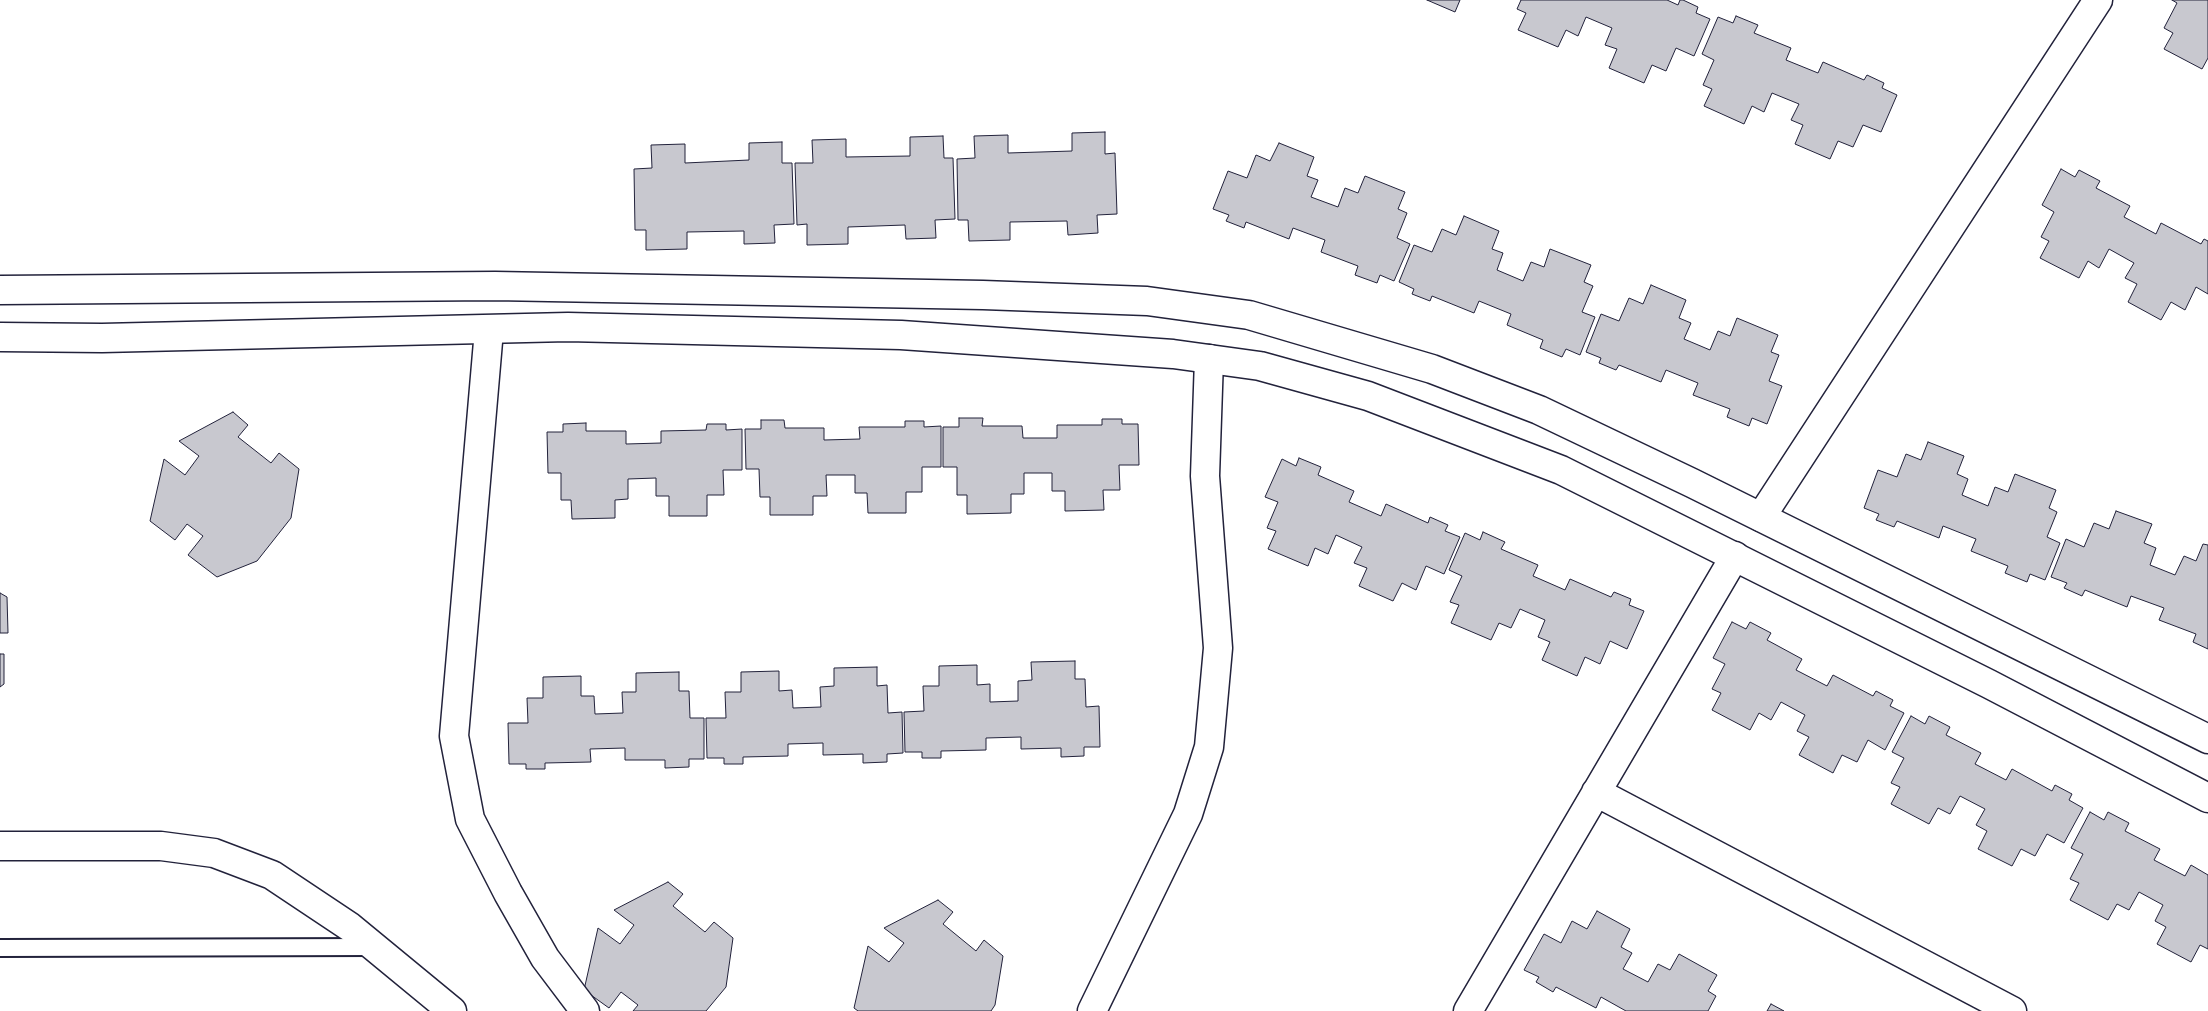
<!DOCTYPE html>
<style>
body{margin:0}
canvas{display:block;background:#fff}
</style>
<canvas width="2208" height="1011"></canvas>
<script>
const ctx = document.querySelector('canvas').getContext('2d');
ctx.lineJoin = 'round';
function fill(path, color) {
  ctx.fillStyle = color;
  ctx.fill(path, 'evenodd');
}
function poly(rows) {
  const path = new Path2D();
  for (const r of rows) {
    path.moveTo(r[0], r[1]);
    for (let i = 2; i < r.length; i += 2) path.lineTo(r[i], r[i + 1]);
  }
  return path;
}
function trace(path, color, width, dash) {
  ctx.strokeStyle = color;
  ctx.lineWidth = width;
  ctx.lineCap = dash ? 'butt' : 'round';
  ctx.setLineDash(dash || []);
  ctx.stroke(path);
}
const building = poly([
 [1427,0,1460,0,1455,12,1427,0],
 [1521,0,1667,0,1678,5,1680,0,1683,0,1698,7,1696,13,1710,19,1694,56,1676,48,1666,71,1652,65,1644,83,1609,68,1617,49,1605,45,1612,28,1586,17,1578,36,1566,30,1558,47,1518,30,1526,13,1517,9,1521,0],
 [2172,0,2208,0,2208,58,2202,69,2164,49,2173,33,2164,28,2177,3,2172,0],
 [1736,16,1758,25,1754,33,1791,48,1786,60,1818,73,1823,62,1864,80,1867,75,1884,83,1882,88,1897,95,1881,132,1863,125,1853,147,1838,141,1830,159,1795,144,1803,125,1791,120,1799,104,1772,93,1764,112,1752,106,1744,124,1704,106,1712,89,1703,85,1714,60,1702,54,1718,17,1733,23,1736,16],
 [1105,132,1105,154,1115,153,1117,214,1097,215,1098,233,1068,235,1067,221,1010,222,1010,240,969,241,968,220,958,220,957,159,975,158,974,136,1008,135,1008,153,1072,151,1072,133,1105,132],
 [943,136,944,158,953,158,955,219,935,220,936,238,906,239,905,225,848,227,848,244,807,245,807,224,797,225,795,163,813,163,812,140,846,139,846,157,910,156,910,137,943,136],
 [782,142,782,163,792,163,794,224,774,225,775,243,744,244,744,231,687,232,687,249,646,250,646,230,635,230,634,169,652,168,651,145,685,144,685,163,749,160,749,143,782,142],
 [1279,143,1314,157,1307,176,1318,180,1311,197,1338,207,1345,188,1358,193,1365,176,1405,192,1398,209,1407,213,1397,238,1410,244,1394,281,1380,275,1377,283,1355,275,1358,266,1321,252,1325,240,1293,228,1289,239,1246,222,1244,228,1226,221,1229,215,1213,209,1228,171,1247,178,1256,155,1270,161,1279,143],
 [2061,169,2075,177,2079,170,2100,181,2096,188,2130,206,2124,217,2156,234,2161,223,2201,244,2204,239,2208,241,2208,294,2196,287,2185,310,2171,302,2161,320,2128,302,2137,284,2125,278,2134,263,2109,249,2099,268,2088,261,2079,278,2040,258,2049,241,2041,237,2054,212,2042,205,2061,169],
 [1464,216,1499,231,1492,249,1503,253,1497,270,1523,281,1531,262,1544,267,1550,249,1591,265,1584,282,1593,286,1582,312,1595,317,1580,355,1566,349,1562,357,1540,348,1543,340,1507,325,1511,314,1479,301,1474,313,1432,296,1430,301,1412,294,1414,289,1399,282,1414,245,1432,252,1442,229,1456,235,1464,216],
 [1651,285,1686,300,1679,318,1691,323,1684,339,1710,350,1718,331,1730,336,1737,318,1778,335,1771,352,1779,355,1769,381,1782,386,1767,424,1752,418,1749,426,1727,417,1730,409,1693,395,1698,383,1666,370,1661,382,1619,365,1616,370,1599,363,1601,358,1586,352,1601,314,1619,321,1629,298,1643,304,1651,285],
 [233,412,248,425,238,437,271,463,279,453,299,469,291,518,257,561,217,577,188,555,203,536,187,524,175,540,150,521,164,459,185,475,199,456,179,441,233,412],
 [959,418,983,418,982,426,1022,426,1023,438,1057,438,1057,425,1102,425,1102,419,1122,419,1122,424,1138,424,1139,465,1119,465,1120,490,1103,490,1104,510,1065,511,1065,491,1052,491,1052,473,1024,473,1024,494,1011,494,1011,513,967,514,967,495,957,495,957,467,943,467,943,427,959,427,959,418],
 [761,420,784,420,785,428,824,428,824,440,860,439,859,427,905,427,905,421,924,421,924,427,941,426,941,467,922,467,922,492,906,492,906,513,868,513,867,493,855,493,855,475,826,475,827,496,813,496,813,515,770,515,770,497,760,497,759,469,746,469,745,429,761,429,761,420],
 [586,423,586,431,626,431,626,444,661,443,661,431,706,430,707,424,726,424,726,430,742,429,742,470,723,470,724,495,707,495,707,516,669,516,669,496,656,496,656,478,628,479,628,499,615,500,615,518,572,519,571,500,561,500,561,473,548,473,547,432,563,432,563,424,586,423],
 [1928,442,1964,456,1957,474,1968,479,1962,495,1988,506,1995,487,2008,492,2015,474,2056,490,2049,508,2057,512,2047,537,2060,543,2045,580,2030,574,2027,582,2005,573,2008,566,1971,551,1976,539,1943,526,1939,538,1897,521,1894,527,1876,520,1879,514,1864,508,1878,470,1897,477,1906,454,1921,460,1928,442],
 [1299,458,1321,467,1318,475,1354,491,1349,502,1381,516,1386,504,1428,523,1430,517,1448,525,1445,531,1460,537,1444,574,1426,566,1416,590,1402,583,1393,601,1359,586,1367,568,1354,563,1362,547,1336,535,1328,554,1315,548,1308,566,1268,549,1276,531,1267,528,1278,502,1265,497,1282,459,1296,466,1299,458],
 [2116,511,2152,524,2144,543,2156,548,2150,565,2175,575,2184,556,2196,561,2203,544,2208,545,2208,649,2193,642,2196,634,2159,620,2164,608,2131,596,2127,607,2085,590,2082,596,2064,588,2067,583,2051,577,2066,539,2084,547,2094,523,2109,529,2116,511],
 [1483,532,1505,542,1501,549,1538,565,1533,576,1565,590,1570,579,1611,597,1614,592,1631,599,1629,605,1644,611,1627,649,1610,641,1600,664,1585,657,1577,676,1542,660,1550,642,1538,637,1545,620,1520,609,1511,628,1499,623,1491,640,1451,623,1459,605,1450,602,1462,576,1449,570,1465,533,1480,540,1483,532],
 [0,593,7,597,8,633,0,633,0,593],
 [1732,622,1746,629,1750,622,1771,633,1767,640,1802,659,1796,670,1827,686,1833,675,1873,696,1876,691,1893,700,1890,706,1904,713,1885,750,1868,740,1857,762,1842,755,1833,773,1799,755,1809,737,1797,731,1805,715,1781,702,1771,720,1759,713,1750,730,1712,710,1721,693,1712,689,1725,664,1713,658,1732,622],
 [0,654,4,654,4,684,0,687,0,654],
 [1075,661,1075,679,1085,679,1086,707,1099,706,1100,747,1084,747,1084,756,1061,757,1061,748,1021,749,1021,737,986,738,986,750,941,751,941,758,922,758,922,752,905,752,904,712,924,711,923,686,939,686,939,666,977,665,977,685,990,684,990,702,1018,701,1018,681,1032,680,1031,662,1075,661],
 [877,667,877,686,887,685,888,713,902,712,903,753,887,754,887,762,863,763,863,754,823,755,823,743,788,744,788,756,743,757,743,764,724,764,724,758,707,758,706,718,726,718,725,692,741,692,741,672,779,671,779,691,792,690,793,708,821,707,820,687,834,686,834,668,877,667],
 [679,672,679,691,689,691,690,718,704,718,704,759,689,759,689,767,665,768,665,760,625,760,625,748,590,749,591,762,545,763,545,769,526,769,526,764,509,764,508,723,528,723,527,698,543,698,543,677,581,676,581,696,594,696,595,714,623,713,622,692,636,692,636,673,679,672],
 [1911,716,1925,724,1929,716,1950,727,1946,735,1981,753,1975,764,2006,780,2012,769,2052,791,2055,785,2072,794,2069,800,2083,808,2064,843,2047,834,2035,856,2021,849,2012,866,1978,849,1987,831,1976,825,1985,809,1960,796,1950,814,1938,808,1929,824,1891,804,1900,787,1891,783,1904,758,1892,752,1911,716],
 [2090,812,2104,820,2108,812,2129,823,2125,831,2160,849,2154,860,2185,876,2191,865,2208,875,2208,949,2200,945,2191,962,2157,944,2166,927,2155,921,2163,905,2139,892,2129,910,2117,904,2108,920,2070,900,2079,883,2070,879,2083,854,2071,848,2090,812],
 [668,882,683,894,673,906,705,932,714,922,733,938,726,987,706,1011,633,1011,638,1005,621,992,609,1008,584,990,598,928,620,944,634,925,614,910,668,882],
 [938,900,953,912,943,924,976,951,984,940,1003,956,995,1005,991,1011,858,1011,854,1008,868,946,889,962,904,943,884,928,938,900],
 [1597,911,1630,929,1621,947,1632,953,1623,969,1648,982,1658,964,1670,970,1679,954,1717,975,1708,991,1716,996,1708,1011,1626,1011,1601,997,1596,1008,1556,987,1553,992,1536,982,1539,977,1524,970,1544,934,1561,943,1572,921,1587,929,1597,911],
 [1771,1004,1784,1011,1767,1011,1771,1004]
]);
fill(building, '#c8c8cf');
trace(building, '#22223b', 1);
const service = poly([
 [0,948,374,947]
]);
const minor = poly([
 [489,330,454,736,470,819,508,893,545,958,585,1011],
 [1761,517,2098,0],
 [1596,792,2012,1011],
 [0,846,161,846,214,853,272,875,350,927,452,1011],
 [1092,1011,1188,814,1209,747,1218,648,1205,476,1209,359],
 [1468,1011,1735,556]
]);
const tertiary = poly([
 [0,290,495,286,983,295,1147,301,1249,315,1432,369,1539,410,1692,483,2208,739],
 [0,337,102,338,568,327,901,335,1173,354,1260,366,1368,396,1561,470,1989,684,2208,798]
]);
trace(service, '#22223b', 20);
trace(minor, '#22223b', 31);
trace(tertiary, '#22223b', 31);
trace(service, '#fff', 16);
trace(minor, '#fff', 28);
trace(tertiary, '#fff', 28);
</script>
